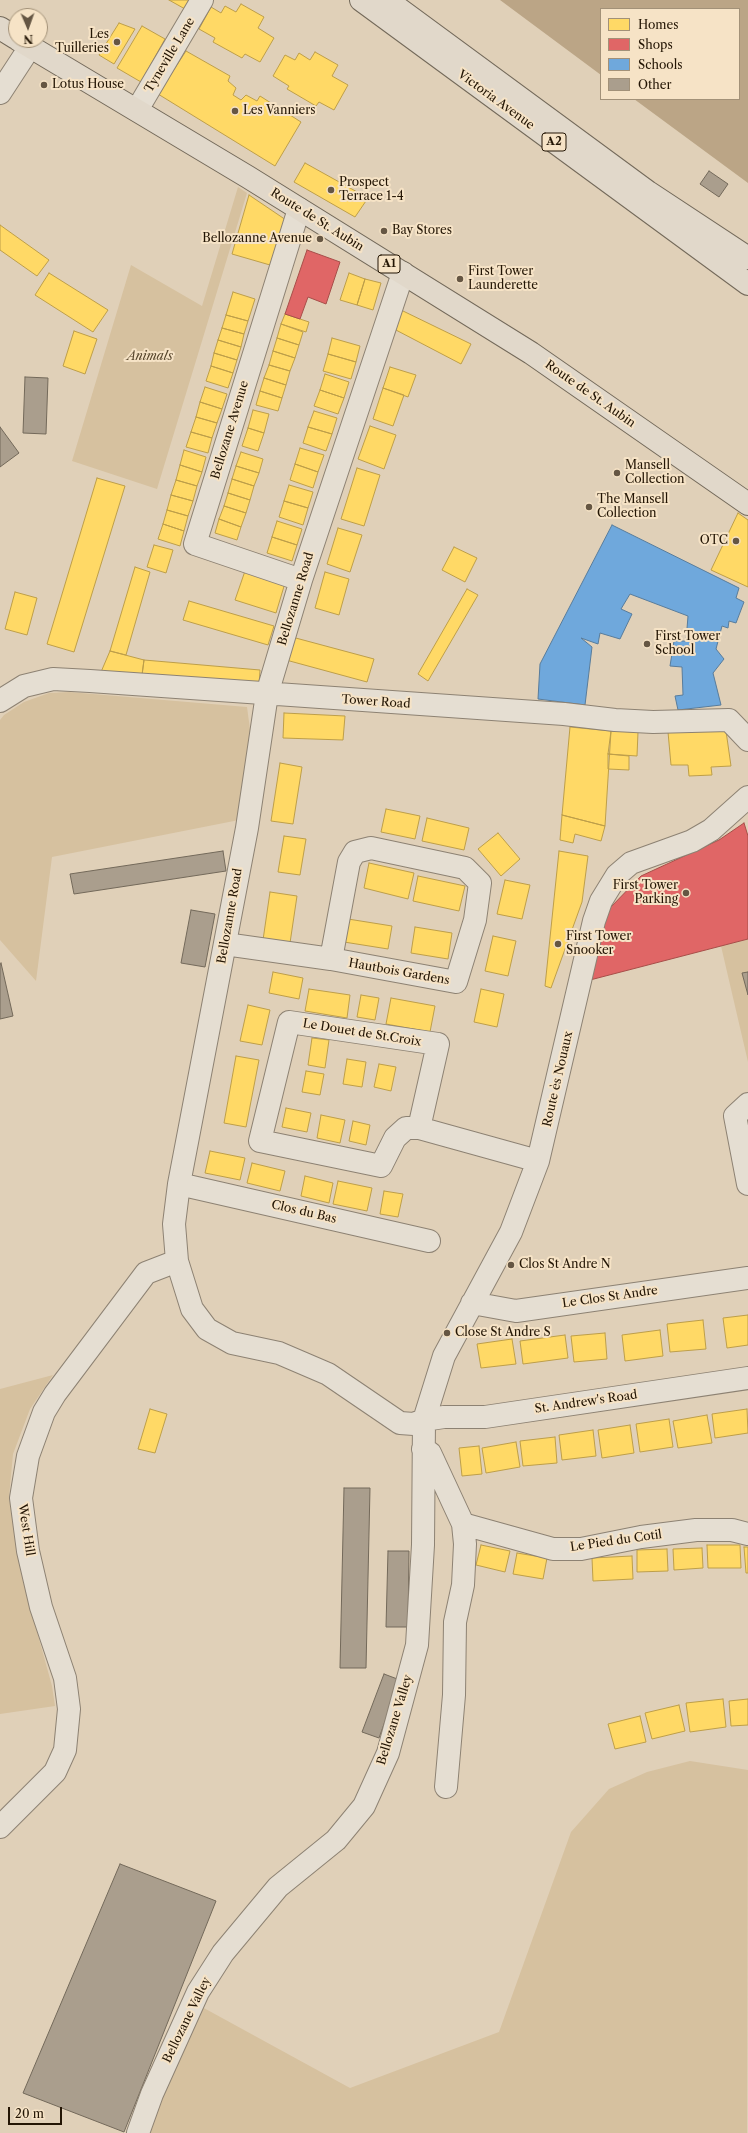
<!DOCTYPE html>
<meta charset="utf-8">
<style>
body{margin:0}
#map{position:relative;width:748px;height:2133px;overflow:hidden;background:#e0d0b8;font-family:"Libre Caslon Text",serif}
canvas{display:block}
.legend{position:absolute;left:600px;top:8px;width:140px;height:92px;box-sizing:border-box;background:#f6e3c6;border:1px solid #a29178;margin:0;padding:5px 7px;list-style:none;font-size:12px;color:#231504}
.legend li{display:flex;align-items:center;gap:8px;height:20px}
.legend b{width:20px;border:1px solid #a29178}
.north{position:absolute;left:8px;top:8px;width:40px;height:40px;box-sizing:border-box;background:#f6e3c6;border:1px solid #a29178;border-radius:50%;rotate:178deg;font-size:11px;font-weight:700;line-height:16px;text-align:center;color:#231504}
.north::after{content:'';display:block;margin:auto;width:14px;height:18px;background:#655643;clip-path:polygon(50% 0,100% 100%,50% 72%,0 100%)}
.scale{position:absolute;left:8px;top:2107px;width:54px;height:18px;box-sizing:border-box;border:2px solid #231504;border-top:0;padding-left:5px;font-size:12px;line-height:14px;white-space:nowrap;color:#231504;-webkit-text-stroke:3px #f6e3c6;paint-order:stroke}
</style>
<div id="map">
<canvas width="748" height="2133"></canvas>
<ul class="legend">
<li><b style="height:11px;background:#ffd966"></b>Homes</li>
<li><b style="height:11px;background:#e06666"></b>Shops</li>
<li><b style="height:11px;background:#6fa8dc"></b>Schools</li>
<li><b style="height:11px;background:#aa9e8d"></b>Other</li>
</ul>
<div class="north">N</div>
<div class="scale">20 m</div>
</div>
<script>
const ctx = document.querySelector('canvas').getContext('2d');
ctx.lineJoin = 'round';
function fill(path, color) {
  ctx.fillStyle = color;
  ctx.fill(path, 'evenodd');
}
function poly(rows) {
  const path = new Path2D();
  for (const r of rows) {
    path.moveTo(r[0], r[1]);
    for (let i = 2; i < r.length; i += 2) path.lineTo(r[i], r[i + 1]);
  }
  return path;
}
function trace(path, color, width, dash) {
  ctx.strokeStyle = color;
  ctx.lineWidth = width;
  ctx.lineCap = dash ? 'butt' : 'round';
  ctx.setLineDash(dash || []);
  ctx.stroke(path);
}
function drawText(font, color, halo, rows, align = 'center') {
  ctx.font = font + ' "Libre Caslon Text",serif';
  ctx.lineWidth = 4;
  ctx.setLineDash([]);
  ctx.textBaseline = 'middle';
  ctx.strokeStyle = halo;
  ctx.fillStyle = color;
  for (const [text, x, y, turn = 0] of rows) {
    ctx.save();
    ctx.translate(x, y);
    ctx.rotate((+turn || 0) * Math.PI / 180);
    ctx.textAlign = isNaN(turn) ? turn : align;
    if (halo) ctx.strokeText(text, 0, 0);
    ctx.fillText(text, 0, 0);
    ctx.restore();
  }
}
fill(poly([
 [238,187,247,193,157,489,72,461,131,265,202,306],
 [69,692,247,707,252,744,239,820,52,857,36,981,0,940,0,720,4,715,24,702,49,693],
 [748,939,748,1062,721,946],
 [53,1375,30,1409,13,1454,9,1497,22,1577,52,1686,55,1706,0,1714,0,1389],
 [690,1761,748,1770,747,2133,147,2133,160,2093,202,2007,350,2088,499,2032,571,1832,609,1789,647,1772]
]), '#d6c19f');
fill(poly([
 [500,0,748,0,748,183,634,99,739,99,739,9,601,9,601,75]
]), '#bba586');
const homes = poly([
 [169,0,190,0,185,9,169,0],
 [241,4,264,17,258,28,274,38,260,62,245,54,242,58,213,42,215,38,199,29,211,7,221,13,225,6,236,12,241,4],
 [119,23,135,29,114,64,99,55,119,23],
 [142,26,165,39,141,82,117,68,142,26],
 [186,51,230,76,228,81,236,88,233,95,241,100,246,95,257,101,260,96,301,122,275,166,158,94,186,51],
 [315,52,338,65,332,76,348,85,334,110,319,102,316,106,287,89,289,86,273,76,285,55,295,60,299,53,310,60,315,52],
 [305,163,368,198,355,217,294,182,305,163],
 [249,195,286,220,270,265,232,254,249,195],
 [0,225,49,260,37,276,0,250,0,225],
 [49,273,108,310,93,332,35,295,49,273],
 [349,273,365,279,357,305,340,300,349,273],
 [365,279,381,283,373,310,357,305,365,279],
 [233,292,255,299,248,321,226,315,233,292],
 [401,310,471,344,461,364,394,329,401,310],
 [285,314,309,322,306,332,281,324,285,314],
 [226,315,248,321,244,334,222,328,226,315],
 [281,324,303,332,299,345,277,338,281,324],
 [222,328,244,334,241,347,218,340,222,328],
 [74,331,97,339,85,374,63,366,74,331],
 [277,338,299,345,295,358,273,351,277,338],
 [332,338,360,346,356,362,328,354,332,338],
 [218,340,241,347,237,360,214,353,218,340],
 [273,351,295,358,290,371,269,365,273,351],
 [214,353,237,360,233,373,211,366,214,353],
 [328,354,356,362,351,379,323,371,328,354],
 [269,365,290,371,286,385,264,378,269,365],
 [211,366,233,373,228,388,206,381,211,366],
 [390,367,416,375,408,397,383,388,390,367],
 [325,374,349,382,344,398,320,390,325,374],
 [264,378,286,385,282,398,260,391,264,378],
 [205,387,227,394,222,409,200,402,205,387],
 [383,388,404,395,393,426,373,419,383,388],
 [320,390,344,398,338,414,314,406,320,390],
 [260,391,282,398,278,411,256,405,260,391],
 [200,402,222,409,217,423,196,417,200,402],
 [253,410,269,414,264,433,248,428,253,410],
 [314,411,337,418,332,434,308,427,314,411],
 [196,417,217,423,212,438,191,432,196,417],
 [370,426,396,435,384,469,358,459,370,426],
 [308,427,332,434,326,451,303,443,308,427],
 [248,428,264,433,258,451,242,446,248,428],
 [191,432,212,438,208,453,186,447,191,432],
 [300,448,324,455,318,472,295,464,300,448],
 [184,450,206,457,202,472,180,465,184,450],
 [241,452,263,459,259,473,236,466,241,452],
 [295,464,318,472,313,488,290,480,295,464],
 [180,465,202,472,197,486,176,480,180,465],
 [236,466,259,473,254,486,232,479,236,466],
 [357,468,380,475,364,526,341,519,357,468],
 [97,478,125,486,74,652,47,644,97,478],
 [232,479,254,486,250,500,228,493,232,479],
 [176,480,197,486,193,501,171,495,176,480],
 [289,485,313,492,308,508,284,501,289,485],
 [228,493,250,500,246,513,224,506,228,493],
 [171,495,193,501,188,516,167,510,171,495],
 [284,501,308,508,303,525,279,517,284,501],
 [224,506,246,513,241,527,219,519,224,506],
 [167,510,188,516,184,531,163,524,167,510],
 [738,513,748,520,748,587,711,570,738,513],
 [219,519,241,527,237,540,215,533,219,519],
 [277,521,302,529,297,545,272,537,277,521],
 [163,524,184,531,180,546,158,539,163,524],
 [338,528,362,535,350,572,327,564,338,528],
 [272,537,297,545,292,561,267,553,272,537],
 [154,545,173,550,166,573,147,567,154,545],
 [454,547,477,558,465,582,442,570,454,547],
 [135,567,150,572,126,655,110,651,135,567],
 [245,571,285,583,276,613,235,600,245,571],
 [325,572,349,579,339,615,315,608,325,572],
 [467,589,478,595,428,681,418,674,467,589],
 [15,592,37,598,27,635,5,629,15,592],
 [189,601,274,626,268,645,183,620,189,601],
 [292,637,374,659,367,682,286,660,292,637],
 [110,651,144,660,142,675,101,672,110,651],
 [144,660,260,670,259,685,142,675,144,660],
 [284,713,345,716,343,740,283,738,284,713],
 [570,727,611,731,605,826,562,815,570,727],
 [611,731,638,732,637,756,608,754,611,731],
 [726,731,731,766,711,767,712,775,689,776,688,765,671,765,668,732,726,731],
 [608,754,629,756,629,770,608,769,608,754],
 [280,763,302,767,293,824,271,821,280,763],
 [386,809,420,816,415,839,381,832,386,809],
 [562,815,605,826,601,841,575,834,573,843,560,840,562,815],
 [427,818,469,828,464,850,422,841,427,818],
 [498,833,520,859,501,876,478,849,498,833],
 [284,836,306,839,300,875,278,872,284,836],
 [559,851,588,856,582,902,551,988,545,986,559,851],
 [369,863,414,873,408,899,364,888,369,863],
 [418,876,465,886,459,911,413,901,418,876],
 [505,880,530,885,522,919,497,914,505,880],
 [270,892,297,896,290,943,263,940,270,892],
 [348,919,392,926,388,949,344,942,348,919],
 [415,927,452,933,448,959,411,953,415,927],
 [493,936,516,941,508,976,485,971,493,936],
 [273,972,303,978,299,999,269,993,273,972],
 [309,989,350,995,347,1018,305,1011,309,989],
 [481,989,504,994,497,1027,474,1022,481,989],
 [361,995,379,998,375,1020,357,1017,361,995],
 [391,998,435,1006,430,1032,386,1024,391,998],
 [248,1005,270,1010,262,1045,240,1041,248,1005],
 [312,1038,329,1040,325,1068,308,1065,312,1038],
 [236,1056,259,1060,246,1127,224,1123,236,1056],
 [347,1059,366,1062,362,1087,343,1084,347,1059],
 [379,1064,396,1067,391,1091,374,1087,379,1064],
 [306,1071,324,1074,320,1095,302,1092,306,1071],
 [286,1108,311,1113,307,1132,282,1127,286,1108],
 [321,1115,345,1120,340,1143,317,1138,321,1115],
 [353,1121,370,1125,366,1145,349,1141,353,1121],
 [210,1151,245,1158,240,1180,205,1173,210,1151],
 [252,1163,285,1171,280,1191,247,1183,252,1163],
 [305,1176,333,1183,329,1203,301,1196,305,1176],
 [338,1181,372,1188,367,1211,333,1204,338,1181],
 [384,1191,403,1194,398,1217,380,1214,384,1191],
 [748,1315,748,1345,727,1348,723,1318,748,1315],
 [703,1320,706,1349,670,1352,667,1324,703,1320],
 [660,1330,663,1356,625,1361,622,1335,660,1330],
 [605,1333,607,1359,574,1362,571,1336,605,1333],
 [565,1335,568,1358,523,1364,520,1341,565,1335],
 [512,1339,516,1364,481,1368,477,1344,512,1339],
 [150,1409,167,1414,155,1453,138,1449,150,1409],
 [747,1409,748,1433,715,1438,712,1414,747,1409],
 [707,1415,712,1443,678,1448,673,1421,707,1415],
 [669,1419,673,1447,640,1452,636,1424,669,1419],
 [630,1425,634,1453,602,1458,598,1430,630,1425],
 [593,1430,596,1456,562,1460,559,1435,593,1430],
 [555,1437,557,1463,523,1466,520,1441,555,1437],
 [516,1442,520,1467,486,1473,482,1448,516,1442],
 [479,1446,482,1474,462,1476,459,1448,479,1446],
 [481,1545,510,1551,505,1572,476,1565,481,1545],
 [707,1545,740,1545,741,1568,708,1568,707,1545],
 [744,1547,748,1547,748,1573,746,1573,744,1547],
 [702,1548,703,1568,674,1570,673,1549,702,1548],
 [667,1549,668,1571,637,1572,637,1550,667,1549],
 [517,1553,547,1558,543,1579,513,1574,517,1553],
 [632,1556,633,1579,593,1581,592,1558,632,1556],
 [723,1699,726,1727,690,1732,686,1703,723,1699],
 [748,1699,748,1725,731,1726,729,1701,748,1699],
 [679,1705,685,1731,652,1739,645,1713,679,1705],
 [640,1716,646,1742,615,1749,608,1724,640,1716]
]);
fill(homes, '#ffd966');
trace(homes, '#bd9e49', 1);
const shops = poly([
 [307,250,340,262,326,304,308,297,300,319,285,314,307,250],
 [744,823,748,836,748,939,590,980,607,911,641,876,719,840,744,823]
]);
fill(shops, '#e06666');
trace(shops, '#a74e49', 1);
const schools = poly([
 [612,525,739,588,736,598,744,602,736,623,729,621,728,628,722,626,716,649,724,659,713,673,721,705,678,710,675,696,683,695,682,667,670,666,674,641,686,641,688,616,630,594,621,609,632,614,620,639,600,633,598,644,581,638,592,647,585,705,538,699,540,664,612,525]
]);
fill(schools, '#6fa8dc');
trace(schools, '#587c9b', 1);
const building = poly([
 [709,171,728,184,719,197,700,184,709,171],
 [25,377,48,378,46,434,23,433,25,377],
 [0,427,19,453,0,467,0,427],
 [223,851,226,871,74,894,70,874,223,851],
 [191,910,215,914,205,967,181,963,191,910],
 [1,963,13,1016,0,1019,0,965,1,963],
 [748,972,748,995,742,973,748,972],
 [344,1488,370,1488,366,1668,340,1668,344,1488],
 [388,1551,409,1551,408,1627,386,1627,388,1551],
 [384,1674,400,1680,379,1738,362,1732,384,1674],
 [120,1864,216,1901,124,2132,23,2093,120,1864]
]);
fill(building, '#aa9e8d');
trace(building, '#73695a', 1);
const minor = poly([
 [0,93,30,47],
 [137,110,202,0],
 [299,209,195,544,301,580],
 [403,273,301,580,267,694,247,828,179,1184,174,1224,177,1261,192,1309,207,1329,232,1343,279,1353,328,1374,400,1423,414,1424,424,1420,444,1417,485,1417,748,1378],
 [0,701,24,686,53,679,90,681,564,714,615,720,653,722,729,720,748,740],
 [225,944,331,959,349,862,355,852,371,848,465,868,480,883,475,920,456,982,331,959],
 [748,1104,735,1116,748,1184],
 [419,1128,438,1044,289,1022,260,1141,381,1166,395,1138,406,1128,419,1128,538,1161],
 [179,1184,429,1241],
 [472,1303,516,1311,748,1278],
 [423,1449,430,1453,463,1524,465,1544,463,1585,455,1622,454,1695,446,1787],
 [463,1524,553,1549,581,1549,641,1537,696,1530,732,1530,748,1534],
 [0,1827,55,1772,65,1750,69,1709,65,1678,41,1607,28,1551,21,1498,28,1456,44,1412,55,1394,146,1273,177,1261],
 [138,2133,152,2094,198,1992,223,1953,278,1887,336,1840,364,1806,388,1753,417,1645,423,1545,424,1420,444,1356,511,1232,538,1161,594,921,601,901,617,875,631,863,692,841,711,830,748,797]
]);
const major = poly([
 [0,28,16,38],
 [19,40,248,177,531,353,748,504]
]);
const highway = poly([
 [361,0,748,284],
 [387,0,648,192,748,258]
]);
trace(minor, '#8d8273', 24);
trace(major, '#73695a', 24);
trace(highway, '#73695a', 24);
trace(minor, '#e5ded2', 22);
trace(major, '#e1d8ca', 22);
trace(highway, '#e1d8ca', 22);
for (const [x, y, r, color] of [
 [117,42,4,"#655643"],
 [44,85,4,"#655643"],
 [235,111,4,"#655643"],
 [331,190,4,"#655643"],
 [384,231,4,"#655643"],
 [320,239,4,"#655643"],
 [460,279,4,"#655643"],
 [617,473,4,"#655643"],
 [589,507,4,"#655643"],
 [736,541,4,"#655643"],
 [647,644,4,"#655643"],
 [686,893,4,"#655643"],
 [558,944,4,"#655643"],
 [511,1265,4,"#655643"],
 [447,1333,4,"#655643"]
]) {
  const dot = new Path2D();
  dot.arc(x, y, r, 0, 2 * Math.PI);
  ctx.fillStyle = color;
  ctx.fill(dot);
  trace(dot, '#f6e3c6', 1.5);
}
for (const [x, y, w] of [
 [554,142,24],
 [389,264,22]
]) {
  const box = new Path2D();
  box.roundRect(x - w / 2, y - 9, w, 18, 3);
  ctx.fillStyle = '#f6e3c6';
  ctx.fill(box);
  trace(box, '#231504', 1);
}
drawText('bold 11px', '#231504', null, [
 ["A2",554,142],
 ["A1",389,264]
]);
drawText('12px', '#231504', '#f6e3c6', [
 ["Les",109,35,"right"],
 ["Tuilleries",109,49,"right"],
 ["Lotus House",52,85],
 ["Les Vanniers",243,111],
 ["Prospect",339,183],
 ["Terrace 1-4",339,197],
 ["Bay Stores",392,231],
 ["Bellozanne Avenue",312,239,"right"],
 ["First Tower",468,272],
 ["Launderette",468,286],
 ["Mansell",625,466],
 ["Collection",625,480],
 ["The Mansell",597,500],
 ["Collection",597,514],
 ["OTC",728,541,"right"],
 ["First Tower",655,637],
 ["School",655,651],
 ["First Tower",678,886,"right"],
 ["Parking",678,900,"right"],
 ["First Tower",566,937],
 ["Snooker",566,951],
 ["Clos St Andre N",519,1265],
 ["Close St Andre S",455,1333]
], 'left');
drawText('12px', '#231504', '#f6e3c6', [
 ["Tyneville Lane",170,55,-59],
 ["Victoria Avenue",496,100,36],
 ["Route de St. Aubin",317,220,32],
 ["Route de St. Aubin",590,394,35],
 ["Bellozane Avenue",230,430,-73],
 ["Bellozanne Road",296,599,-73],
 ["Tower Road",376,702,4],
 ["Bellozanne Road",230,916,-80],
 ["Hautbois Gardens",399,972,10],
 ["Le Douet de St.Croix",362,1033,9],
 ["Route ès Nouaux",558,1079,-77],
 ["Clos du Bas",304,1212,13],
 ["Le Clos St Andre",610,1297,-8],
 ["St. Andrew's Road",586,1402,-8],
 ["West Hill",26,1530,81],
 ["Le Pied du Cotil",616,1541,-8],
 ["Bellozane Valley",395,1720,-73],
 ["Bellozane Valley",187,2020,-64]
]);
drawText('italic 12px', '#56452c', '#f6e3c6', [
 ["Animals",150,357]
]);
</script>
